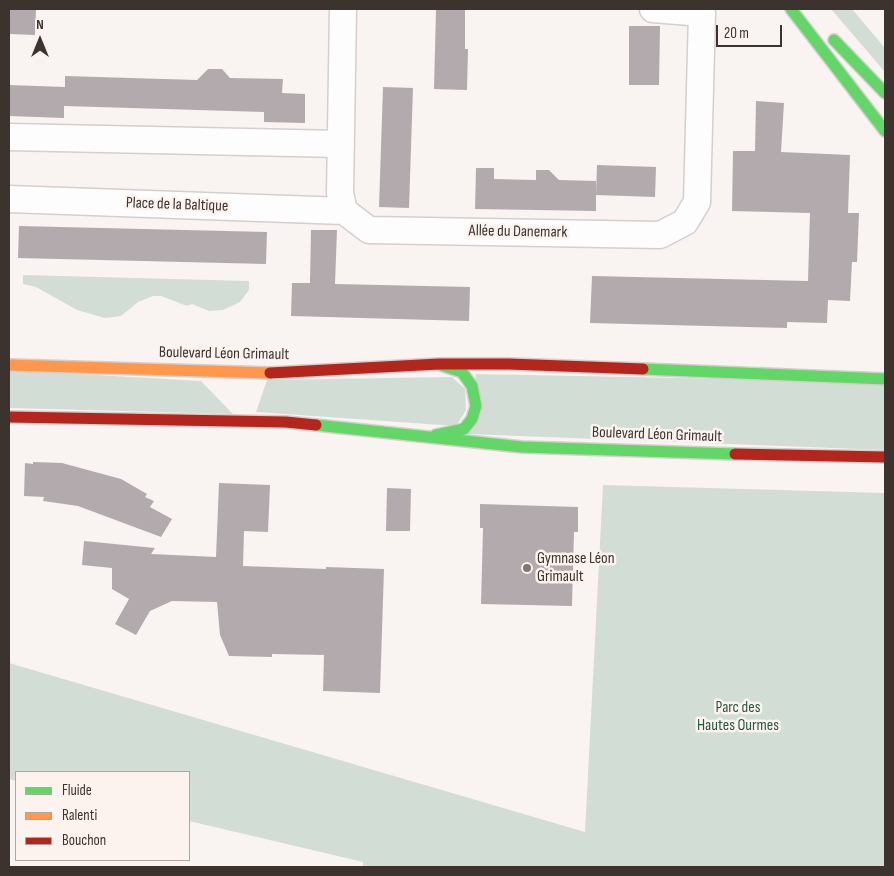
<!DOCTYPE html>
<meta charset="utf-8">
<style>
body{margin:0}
#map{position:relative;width:894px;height:876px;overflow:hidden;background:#f9f4f2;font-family:"Sofia Sans Condensed",sans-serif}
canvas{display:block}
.frame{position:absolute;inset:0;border:10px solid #3c332f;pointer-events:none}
.legend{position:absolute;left:15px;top:771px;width:175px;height:90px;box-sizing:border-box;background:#fcf3ef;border:1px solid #afa6a2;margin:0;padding:6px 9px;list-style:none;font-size:15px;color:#3c332f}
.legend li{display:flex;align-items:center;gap:10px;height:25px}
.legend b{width:25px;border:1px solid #afa6a2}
.north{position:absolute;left:15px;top:15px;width:50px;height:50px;-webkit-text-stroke:4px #fcf3ef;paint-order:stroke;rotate:0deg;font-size:14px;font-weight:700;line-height:20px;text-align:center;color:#3c332f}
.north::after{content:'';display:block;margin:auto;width:18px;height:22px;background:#3c332f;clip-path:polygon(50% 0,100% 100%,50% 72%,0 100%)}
.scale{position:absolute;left:716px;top:25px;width:66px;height:22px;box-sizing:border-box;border:2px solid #3c332f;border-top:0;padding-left:6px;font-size:15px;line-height:18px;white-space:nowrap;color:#3c332f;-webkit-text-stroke:4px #fcf3ef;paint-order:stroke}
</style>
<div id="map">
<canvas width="894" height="876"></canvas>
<div class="frame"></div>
<ul class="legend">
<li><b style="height:6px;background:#63d668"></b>Fluide</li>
<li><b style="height:6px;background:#ff974d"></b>Ralenti</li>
<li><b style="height:6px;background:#b3261e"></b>Bouchon</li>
</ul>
<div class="north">N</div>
<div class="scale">20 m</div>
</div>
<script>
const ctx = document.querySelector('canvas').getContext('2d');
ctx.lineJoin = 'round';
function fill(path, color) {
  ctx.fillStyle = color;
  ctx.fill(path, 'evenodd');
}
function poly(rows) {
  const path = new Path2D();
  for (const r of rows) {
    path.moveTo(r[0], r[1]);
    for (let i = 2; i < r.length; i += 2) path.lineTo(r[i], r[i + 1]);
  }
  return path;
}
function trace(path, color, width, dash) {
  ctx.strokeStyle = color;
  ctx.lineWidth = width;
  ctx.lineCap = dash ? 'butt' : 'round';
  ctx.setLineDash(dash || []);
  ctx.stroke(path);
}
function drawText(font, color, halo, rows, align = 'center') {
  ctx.font = font + ' "Sofia Sans Condensed",sans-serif';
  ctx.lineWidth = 5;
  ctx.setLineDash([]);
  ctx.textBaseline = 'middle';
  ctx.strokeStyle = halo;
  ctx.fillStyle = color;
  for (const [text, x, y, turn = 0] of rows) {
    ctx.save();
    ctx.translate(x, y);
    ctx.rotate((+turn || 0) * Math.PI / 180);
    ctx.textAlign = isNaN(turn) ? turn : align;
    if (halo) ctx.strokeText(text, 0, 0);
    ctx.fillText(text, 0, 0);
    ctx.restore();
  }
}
fill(poly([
 [831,9,852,9,885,48,885,72],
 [23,275,249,281,249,290,240,302,223,310,209,311,192,304,187,306,161,296,153,296,138,302,121,316,105,318,77,310,36,287,23,284],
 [9,370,201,381,233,414,9,408],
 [476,374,885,382,885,450,467,434],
 [452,377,465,389,466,410,456,426,256,412,267,380],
 [603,485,885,493,885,867,363,867,363,862,189,821,189,772,16,772,16,781,9,779,9,663,585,832]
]), '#d2ded5');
fill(poly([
 [9,9,36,9,35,35,9,34],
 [436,9,465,9,465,49,468,49,467,90,434,89],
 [629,26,660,26,659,85,629,85],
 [208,69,222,69,230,78,283,79,282,93,305,94,305,123,264,122,264,112,64,106,64,118,9,116,9,85,65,87,65,76,197,80],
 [383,87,413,88,409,208,379,207],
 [756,101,784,103,781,152,850,155,848,213,859,213,857,262,852,262,850,301,828,300,827,323,787,322,787,328,590,323,592,276,808,281,810,213,732,211,733,151,755,151],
 [597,165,656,167,655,197,596,195],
 [476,168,494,168,494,179,536,180,536,170,549,170,559,180,596,181,596,211,475,209],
 [19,226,267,232,266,264,18,258],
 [311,230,337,230,335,284,470,287,469,321,291,316,292,283,310,283],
 [33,462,62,463,121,479,147,494,145,497,154,501,150,507,172,519,161,537,78,506,43,501,44,497,24,496,25,463,33,464],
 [219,483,270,485,268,532,244,531,243,566,326,569,326,567,384,569,380,693,323,691,324,655,272,654,272,657,229,656,220,635,217,602,172,601,150,611,136,635,115,624,129,599,112,589,112,568,82,565,84,541,155,548,151,554,216,557],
 [387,488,411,489,410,531,386,531],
 [480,504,578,507,578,532,574,532,572,606,481,604,483,528,480,528]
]), '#b3aaad');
const street = poly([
 [343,9,340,193,344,211,369,230,660,235,685,222,697,202,702,13,699,9],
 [653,9,702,13],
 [9,137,341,144],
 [9,199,344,211]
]);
const fast = poly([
 [791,9,885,131],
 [834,40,885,93],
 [643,369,885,379],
 [316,425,522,447,735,454],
 [436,435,464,429,472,419,476,406,472,386,462,372,441,365]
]);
const slow = poly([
 [9,365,270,373]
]);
const jam = poly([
 [270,373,439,364,509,364,643,369],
 [9,417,286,422,316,425],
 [735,454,885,457]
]);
trace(street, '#d5cecc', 29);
trace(fast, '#d5cecc', 14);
trace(slow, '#d5cecc', 14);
trace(jam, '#d5cecc', 14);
trace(street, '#fefdfd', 26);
trace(fast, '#63d668', 11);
trace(slow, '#ff974d', 11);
trace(jam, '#b3261e', 11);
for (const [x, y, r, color] of [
 [527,568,5,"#7e7773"]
]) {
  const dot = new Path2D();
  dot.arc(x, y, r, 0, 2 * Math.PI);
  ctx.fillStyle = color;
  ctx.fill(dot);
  trace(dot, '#fcf3ef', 2);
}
drawText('16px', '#3c332f', '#fcf3ef', [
 ["Place de la Baltique",177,205,2],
 ["Allée du Danemark",518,232,1],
 ["Boulevard Léon Grimault",224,354,1],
 ["Boulevard Léon Grimault",657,435,2]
]);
drawText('16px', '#3c332f', '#fcf3ef', [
 ["Gymnase Léon",537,559],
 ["Grimault",537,577]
], 'left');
drawText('16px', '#1f5a3f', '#fcf3ef', [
 ["Parc des",738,708],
 ["Hautes Ourmes",738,726]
]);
</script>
